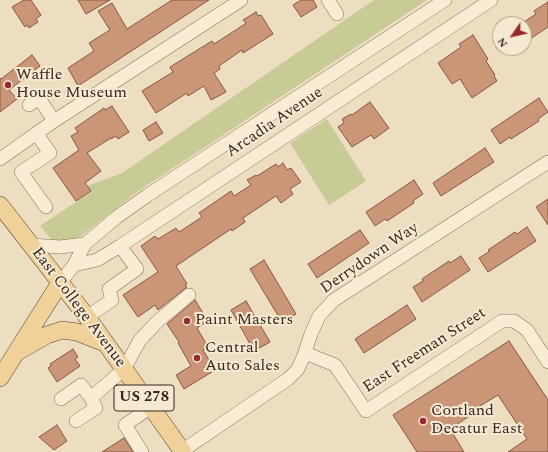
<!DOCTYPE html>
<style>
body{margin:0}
#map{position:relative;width:548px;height:452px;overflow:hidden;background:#eddec2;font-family:Spectral,serif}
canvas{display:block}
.north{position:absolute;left:492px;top:16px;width:40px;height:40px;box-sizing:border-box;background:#f5e9d2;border:1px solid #a99c8a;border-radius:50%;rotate:236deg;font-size:11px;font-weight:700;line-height:16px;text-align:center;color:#37281e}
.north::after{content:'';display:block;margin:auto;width:14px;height:18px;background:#952a31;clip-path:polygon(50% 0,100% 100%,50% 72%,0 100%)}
</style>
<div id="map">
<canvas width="548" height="452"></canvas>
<div class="north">N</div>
</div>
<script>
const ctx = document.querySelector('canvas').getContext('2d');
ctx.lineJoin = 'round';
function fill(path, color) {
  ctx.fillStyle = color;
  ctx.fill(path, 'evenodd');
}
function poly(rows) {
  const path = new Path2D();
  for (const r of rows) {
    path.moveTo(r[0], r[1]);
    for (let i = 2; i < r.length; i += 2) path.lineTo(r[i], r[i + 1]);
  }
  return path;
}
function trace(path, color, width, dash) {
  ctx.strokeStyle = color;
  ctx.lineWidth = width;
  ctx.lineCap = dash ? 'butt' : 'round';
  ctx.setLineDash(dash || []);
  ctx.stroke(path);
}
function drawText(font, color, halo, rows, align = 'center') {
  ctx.font = font + ' Spectral,serif';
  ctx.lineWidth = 4;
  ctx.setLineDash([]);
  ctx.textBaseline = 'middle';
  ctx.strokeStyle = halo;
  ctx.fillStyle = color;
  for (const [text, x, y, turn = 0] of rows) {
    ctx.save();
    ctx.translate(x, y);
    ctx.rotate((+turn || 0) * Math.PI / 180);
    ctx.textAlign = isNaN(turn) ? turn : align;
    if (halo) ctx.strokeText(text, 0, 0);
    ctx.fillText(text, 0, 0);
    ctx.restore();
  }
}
fill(poly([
 [374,0,427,0,137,192,76,240,58,242,51,239,40,226,91,192,87,186,122,173],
 [327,119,366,181,329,205,290,143]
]), '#c8cb96');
const building = poly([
 [24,0,31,0,41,15,36,19,38,22,29,28,28,25,25,27,12,7,24,0],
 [78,0,110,0,86,14,78,0],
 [172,0,209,0,78,86,68,68,94,51,89,43,110,30,98,11,112,3,127,29,172,0],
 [301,0,313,0,317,7,301,17,293,5,301,0],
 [548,2,548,27,524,43,524,22,536,14,534,11,548,2],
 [256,12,258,16,261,15,273,34,243,53,242,50,219,66,220,69,214,73,226,92,211,100,204,86,188,96,187,93,156,113,142,91,173,72,170,67,212,41,214,44,242,26,246,23,243,20,256,12],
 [473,35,488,59,486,61,495,75,494,76,497,81,472,98,460,79,452,84,438,63,461,47,459,44,473,35],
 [32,55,40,66,9,90,17,99,0,112,0,78,1,79,32,55],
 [539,98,548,112,538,119,539,121,511,139,510,137,500,144,491,130,539,98],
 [370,102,389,128,374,139,371,135,352,147,338,127,344,123,342,119,351,114,352,115,370,102],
 [112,106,129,132,118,139,116,136,111,139,111,138,87,153,101,171,85,183,91,191,76,201,53,168,79,150,71,136,78,132,75,128,104,108,105,110,112,106],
 [156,122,163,133,149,141,143,130,156,122],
 [485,148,494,162,441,196,433,183,485,148],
 [283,163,287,170,291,168,301,182,290,189,293,194,281,203,276,196,243,218,245,222,232,231,231,229,176,266,187,284,185,285,187,287,158,310,155,305,138,317,123,295,158,272,141,246,155,236,158,239,176,228,179,232,202,217,199,213,231,191,234,196,251,185,247,180,256,175,257,176,276,164,278,167,283,163],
 [414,180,423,194,413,201,414,203,387,221,385,219,375,226,366,212,414,180],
 [548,199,548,225,536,207,548,199],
 [527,227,536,241,488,272,479,258,490,251,488,250,515,232,517,234,527,227],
 [360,230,369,243,317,278,308,264,360,230],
 [461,256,470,270,422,302,413,287,423,281,422,279,449,261,450,263,461,256],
 [264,260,296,314,282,322,250,269,264,260],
 [195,300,208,321,197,328,208,347,203,350,215,370,184,389,176,375,191,366,178,343,179,342,167,324,195,300],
 [246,301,270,342,254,351,231,310,246,301],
 [407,305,416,319,364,353,355,339,407,305],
 [509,341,548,400,548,452,508,452,527,439,498,395,475,409,477,411,450,429,464,452,417,452,393,415,509,341],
 [73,349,78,357,75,359,80,366,57,382,48,368,51,366,50,364,73,349],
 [57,425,67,441,54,450,39,437,57,425],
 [124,438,133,452,102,452,124,438]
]);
fill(building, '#cb9678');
trace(building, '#865740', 1);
const minor = poly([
 [328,0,337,14],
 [29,105,39,98,54,121],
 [36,133,50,153,21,172,46,207],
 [0,159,54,121,241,0],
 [31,245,60,247,85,244],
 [74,265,97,260,120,246,491,0],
 [60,283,74,265,85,244,117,217,148,195,445,0],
 [87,317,112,300,109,289,137,269,120,246],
 [305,353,335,365,366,411,502,321,514,321,527,330,548,362],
 [91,398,124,369,140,340,158,321,189,295],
 [61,399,81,385,91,398,96,408,76,421],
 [182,451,288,379,298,369,304,355,311,334,319,316,334,300,548,162],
 [142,452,125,425,151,407]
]);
const major = poly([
 [0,205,87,317,183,452],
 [17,352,47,335,62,330,77,332,105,343],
 [0,378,60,283]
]);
trace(minor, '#876f5a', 14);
trace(major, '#553e2e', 18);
trace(minor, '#f8ecd5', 13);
trace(major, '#f0d19a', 17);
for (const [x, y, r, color] of [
 [8,85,4,"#952a31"],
 [187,321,4,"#952a31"],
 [197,358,4,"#952a31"],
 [423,421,4,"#952a31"]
]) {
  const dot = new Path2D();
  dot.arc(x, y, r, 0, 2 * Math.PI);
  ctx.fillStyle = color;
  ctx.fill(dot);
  trace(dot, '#f5e9d2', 1.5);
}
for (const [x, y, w] of [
 [144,398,60]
]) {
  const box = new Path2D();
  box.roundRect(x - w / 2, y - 13, w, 26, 3);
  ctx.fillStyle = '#f5e9d2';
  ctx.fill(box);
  trace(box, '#37281e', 1);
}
drawText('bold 15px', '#37281e', null, [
 ["US 278",144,398]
]);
drawText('16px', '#37281e', '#f5e9d2', [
 ["Waffle",16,76],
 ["House Museum",16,94],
 ["Paint Masters",195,321],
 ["Central",205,349],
 ["Auto Sales",205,367],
 ["Cortland",431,412],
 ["Decatur East",431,430]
], 'left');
drawText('16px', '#37281e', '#f5e9d2', [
 ["Arcadia Avenue",275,123,-34],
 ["Derrydown Way",370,259,-34],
 ["East College Avenue",78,308,53],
 ["East Freeman Street",425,351,-33]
]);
</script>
